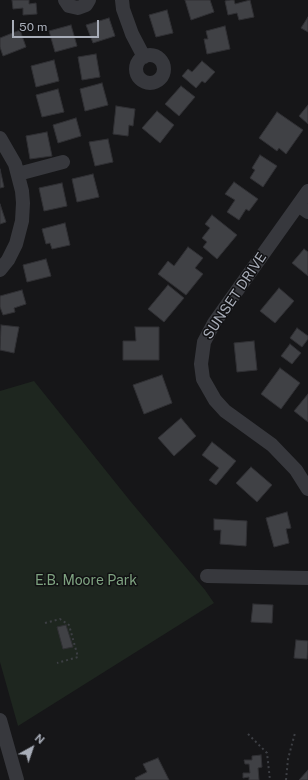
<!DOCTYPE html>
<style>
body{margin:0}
#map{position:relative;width:308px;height:780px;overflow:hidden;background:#161618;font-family:"Public Sans",sans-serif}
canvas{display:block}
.north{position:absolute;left:12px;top:728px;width:40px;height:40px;-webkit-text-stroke:3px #111113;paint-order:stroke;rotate:40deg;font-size:11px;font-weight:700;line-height:16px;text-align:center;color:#a8adb8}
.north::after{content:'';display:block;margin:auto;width:14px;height:18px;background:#a8adb8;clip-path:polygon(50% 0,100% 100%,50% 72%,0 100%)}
.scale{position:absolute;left:12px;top:20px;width:87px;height:18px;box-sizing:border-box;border:2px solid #a8adb8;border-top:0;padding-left:5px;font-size:12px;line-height:14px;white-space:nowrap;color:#a8adb8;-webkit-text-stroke:3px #111113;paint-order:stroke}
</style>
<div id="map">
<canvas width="308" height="780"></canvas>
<div class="north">N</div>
<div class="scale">50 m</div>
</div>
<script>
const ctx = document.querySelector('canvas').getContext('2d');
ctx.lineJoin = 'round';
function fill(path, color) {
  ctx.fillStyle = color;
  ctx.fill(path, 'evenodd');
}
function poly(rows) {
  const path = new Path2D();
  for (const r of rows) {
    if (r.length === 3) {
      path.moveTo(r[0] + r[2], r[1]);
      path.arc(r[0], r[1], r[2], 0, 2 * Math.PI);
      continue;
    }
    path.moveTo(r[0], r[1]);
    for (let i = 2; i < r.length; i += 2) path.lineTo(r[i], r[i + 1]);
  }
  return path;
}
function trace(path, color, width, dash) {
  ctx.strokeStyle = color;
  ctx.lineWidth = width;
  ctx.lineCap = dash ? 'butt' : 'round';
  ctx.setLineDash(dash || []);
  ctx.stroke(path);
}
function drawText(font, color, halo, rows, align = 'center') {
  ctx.font = font + ' "Public Sans",sans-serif';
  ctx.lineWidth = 3;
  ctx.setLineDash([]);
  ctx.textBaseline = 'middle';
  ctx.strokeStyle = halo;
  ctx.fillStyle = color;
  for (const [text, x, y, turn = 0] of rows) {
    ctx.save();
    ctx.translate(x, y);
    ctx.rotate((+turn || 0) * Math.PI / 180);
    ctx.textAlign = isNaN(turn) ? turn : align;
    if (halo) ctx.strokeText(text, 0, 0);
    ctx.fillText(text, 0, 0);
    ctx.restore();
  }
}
fill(poly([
 [34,381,131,502,205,590,214,603,18,726,0,662,0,391]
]), '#1e261f');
const building = poly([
 [12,0,29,0,29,4,36,3,37,14,23,15,23,8,13,9,12,0],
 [185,0,210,0,214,12,191,20,185,0],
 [230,0,234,0,235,4,250,0,254,17,239,20,237,13,228,15,225,1,230,0],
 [167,10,173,33,156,37,149,15,167,10],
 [308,17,308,32,301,28,308,17],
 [109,18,115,36,93,43,86,25,109,18],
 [71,25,77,46,55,52,49,31,71,25],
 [225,26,230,49,207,54,204,39,208,39,206,31,225,26],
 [20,30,26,47,3,56,0,47,0,38,20,30],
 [96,54,100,77,82,80,78,57,96,54],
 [54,60,59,81,36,87,31,66,54,60],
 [202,61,215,72,205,83,202,81,196,88,182,76,188,69,192,72,202,61],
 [102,83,108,105,85,111,80,89,102,83],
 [181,86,195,97,179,116,165,104,181,86],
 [58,89,64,112,42,117,36,95,58,89],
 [308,105,308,124,299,116,308,105],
 [116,106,135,109,133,126,129,125,128,136,113,134,116,106],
 [157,111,174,125,160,143,142,128,157,111],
 [277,112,303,130,286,154,279,148,277,151,259,138,277,112],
 [76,118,81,136,58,143,53,125,76,118],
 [47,132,52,156,30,159,26,136,47,132],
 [108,139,113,162,95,166,89,142,108,139],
 [260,155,277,166,263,187,250,178,255,170,252,168,260,155],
 [0,169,4,187,0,188,0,169],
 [93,174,99,197,77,202,72,179,93,174],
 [234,182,258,199,249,211,246,209,239,220,227,212,235,200,225,194,234,182],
 [62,183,67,206,44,211,39,188,62,183],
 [0,204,6,222,0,224,0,204],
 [212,215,237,235,217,259,203,247,207,242,202,238,210,228,205,224,212,215],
 [65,223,70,245,52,249,50,243,46,244,42,229,65,223],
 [188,247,203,258,195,268,203,274,186,295,158,274,168,261,174,266,188,247],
 [304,249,308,252,308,276,292,263,304,249],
 [46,259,51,276,27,282,23,265,46,259],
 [168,285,184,298,164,322,148,309,168,285],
 [279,288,294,301,275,323,260,311,279,288],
 [22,290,26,304,14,308,15,312,3,315,0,307,0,296,22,290],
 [1,325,19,327,14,353,0,350,1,325],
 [135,327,159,327,159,360,123,360,123,341,136,341,135,327],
 [297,328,308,336,308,339,302,347,290,338,297,328],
 [254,341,257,370,237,372,234,343,254,341],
 [290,344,301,353,292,364,281,356,290,344],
 [280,368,300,383,281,409,261,394,280,368],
 [162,375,172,403,144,414,133,385,162,375],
 [308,394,308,422,294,411,308,394],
 [181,418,196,436,174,456,158,438,181,418],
 [212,442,236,461,216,485,209,480,219,468,202,455,212,442],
 [251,467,272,485,257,502,236,483,251,467],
 [287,512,291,528,286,529,289,543,274,547,266,518,287,512],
 [214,519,247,521,246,546,220,544,221,530,214,530,214,519],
 [253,604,273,605,272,623,251,622,253,604],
 [66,625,73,647,63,649,57,627,66,625],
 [296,640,308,641,307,659,294,658,296,640],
 [261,755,262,767,258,768,259,780,249,780,249,777,243,778,243,773,250,773,249,764,245,764,244,760,252,760,252,756,261,755],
 [158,758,169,780,136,780,135,778,147,772,143,764,158,758],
 [308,770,308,780,299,780,308,770]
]);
fill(building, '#404145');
trace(building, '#303034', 1);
trace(poly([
 [45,623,60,619,69,625,78,657,57,663],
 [248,734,267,753,270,780],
 [286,780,288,759,295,733]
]), '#3d3f44', 2, [2, 3]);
trace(poly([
 [65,0,69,6,78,8,86,5,89,0],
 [122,0,123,9,132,34,144,57],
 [150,69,14],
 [0,138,15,164,22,191,23,203,22,221,16,244,8,260,0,270],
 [18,174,63,162],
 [308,191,214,323,204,342,201,364,203,379,215,400,225,411,272,445,296,470,308,489],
 [298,205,308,212],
 [207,576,308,578],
 [0,720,17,780]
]), '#37383d', 14);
drawText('14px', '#a8adb8', '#111113', [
 ["SUNSET DRIVE",235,296,-56]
]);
drawText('14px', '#7fa381', '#111113', [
 ["E.B. Moore Park",86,581]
]);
</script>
